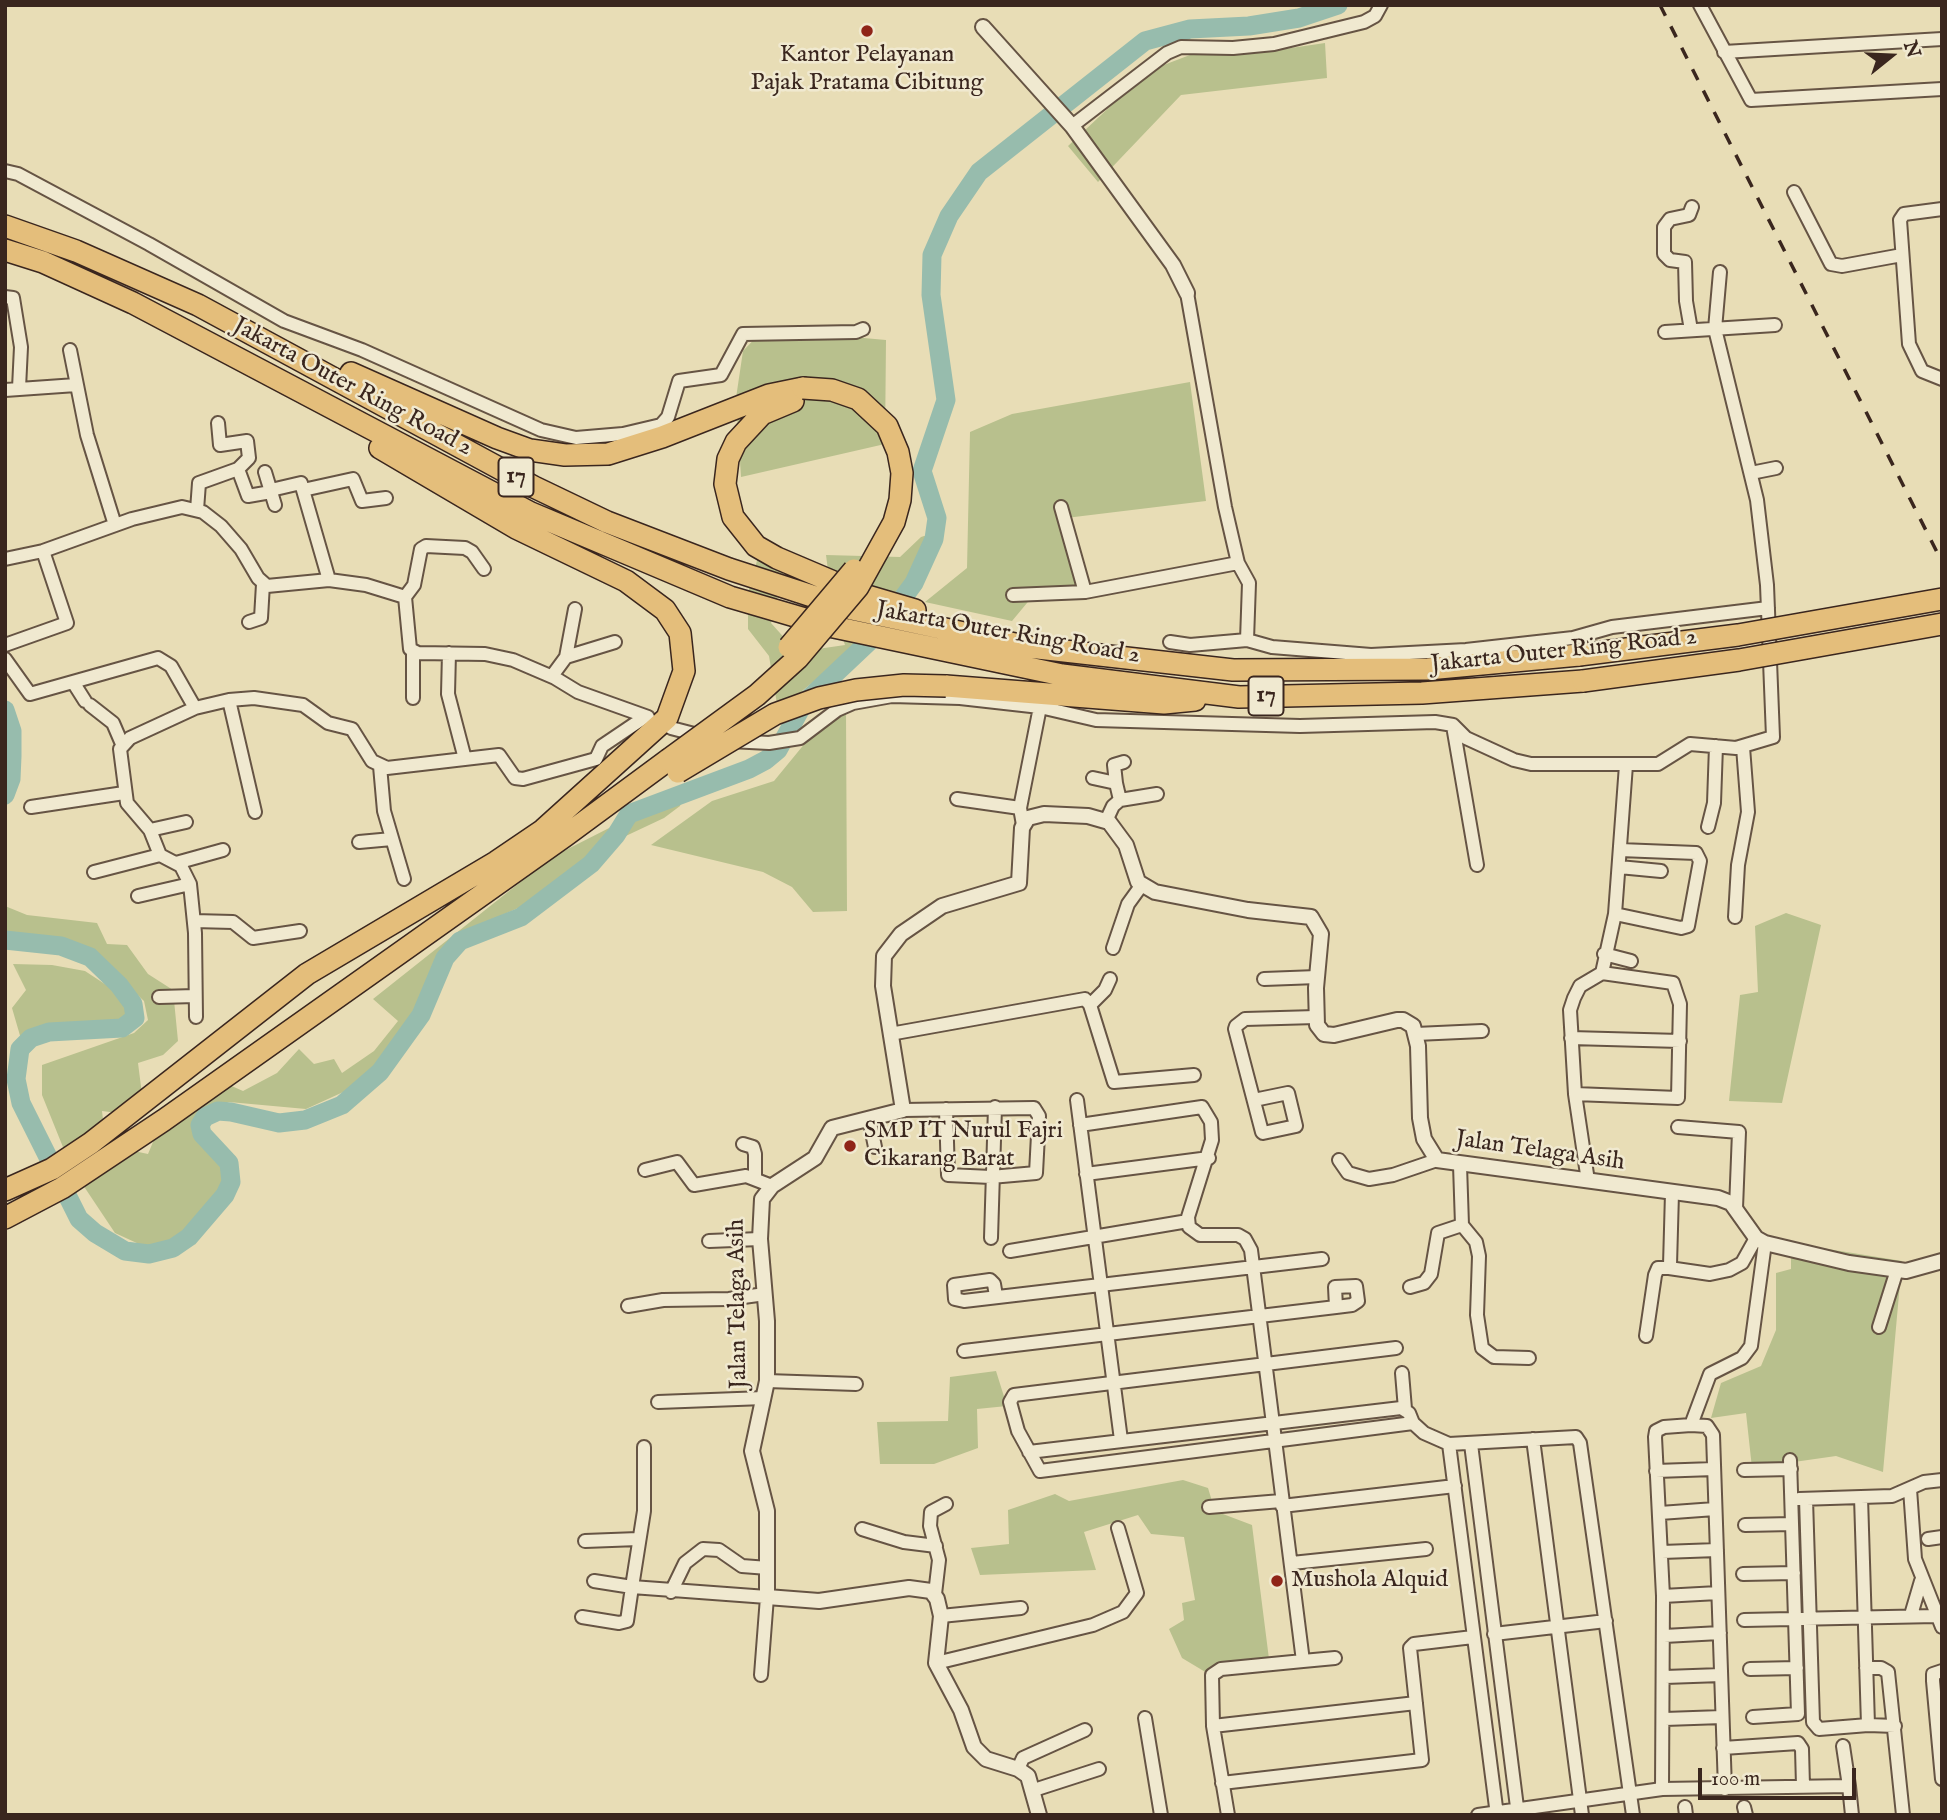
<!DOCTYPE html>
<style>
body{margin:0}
#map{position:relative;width:1947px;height:1820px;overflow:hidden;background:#e8ddb6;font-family:"IM FELL English",serif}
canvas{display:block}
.frame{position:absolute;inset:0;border:7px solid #3a261e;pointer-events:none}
.north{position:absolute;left:1856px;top:21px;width:70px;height:70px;-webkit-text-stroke:5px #f0e9d0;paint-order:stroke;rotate:72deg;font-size:19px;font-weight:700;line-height:28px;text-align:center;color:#3a261e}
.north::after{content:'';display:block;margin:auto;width:24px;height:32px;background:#3a261e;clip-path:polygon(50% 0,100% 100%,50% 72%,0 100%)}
.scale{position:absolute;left:1698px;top:1768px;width:158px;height:32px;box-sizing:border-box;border:4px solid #3a261e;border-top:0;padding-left:9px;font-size:21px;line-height:24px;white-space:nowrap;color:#3a261e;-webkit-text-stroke:5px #f0e9d0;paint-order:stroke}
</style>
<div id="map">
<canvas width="1947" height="1820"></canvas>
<div class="frame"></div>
<div class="north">N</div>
<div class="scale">100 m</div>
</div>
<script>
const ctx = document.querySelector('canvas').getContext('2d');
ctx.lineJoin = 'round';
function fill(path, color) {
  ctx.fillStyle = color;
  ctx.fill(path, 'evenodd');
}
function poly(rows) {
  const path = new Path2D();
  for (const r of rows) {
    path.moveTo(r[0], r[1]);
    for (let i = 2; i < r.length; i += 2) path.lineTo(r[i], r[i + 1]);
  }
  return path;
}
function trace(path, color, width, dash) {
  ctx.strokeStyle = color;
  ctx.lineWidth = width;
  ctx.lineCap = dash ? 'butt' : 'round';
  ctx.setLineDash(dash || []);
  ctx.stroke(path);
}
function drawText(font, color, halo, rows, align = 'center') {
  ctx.font = font + ' "IM FELL English",serif';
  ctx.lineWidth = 5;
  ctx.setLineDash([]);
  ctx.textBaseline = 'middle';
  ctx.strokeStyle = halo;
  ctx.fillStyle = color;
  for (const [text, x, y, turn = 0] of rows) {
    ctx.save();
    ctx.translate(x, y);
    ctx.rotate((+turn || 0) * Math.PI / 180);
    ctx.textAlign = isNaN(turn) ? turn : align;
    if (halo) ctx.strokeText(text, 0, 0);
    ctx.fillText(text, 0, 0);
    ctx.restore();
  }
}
fill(poly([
 [1325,43,1327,78,1181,95,1098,182,1068,146,1148,71,1203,50,1257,53],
 [764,329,886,340,885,444,741,477,736,398,743,351],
 [1190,382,1206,501,1066,518,1086,593,1032,597,1012,621,925,602,967,568,970,432,1012,414],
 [940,531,921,578,893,616,802,691,786,731,777,704,769,656,748,629,748,593,758,557,787,557,771,623,797,652,845,645,833,609,826,555,900,557,921,537],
 [846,712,847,911,813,912,792,887,763,872,651,845,712,801,774,781,806,742],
 [686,789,680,806,664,818,613,842,532,902,461,933,439,964,413,1034,374,1078,306,1109,229,1102,213,1109,202,1126,202,1145,228,1173,226,1199,189,1244,172,1250,152,1250,115,1233,71,1167,42,1095,42,1065,134,1033,148,1020,144,1001,101,961,9,940,5,937,5,906,27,915,97,923,107,944,127,945,148,974,173,990,178,1041,163,1055,138,1063,144,1110,125,1114,102,1111,106,1145,148,1154,170,1101,211,1077,243,1091,277,1073,299,1049,314,1064,334,1059,342,1073,374,1051,398,1021,373,999,552,857],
 [1786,913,1821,925,1782,1103,1729,1101,1740,995,1758,992,1755,926],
 [13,964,52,965,85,971,120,994,131,1009,126,1025,103,1029,57,1029,21,1039,12,1008,26,990],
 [1791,1243,1902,1261,1883,1472,1836,1456,1752,1468,1746,1413,1711,1418,1721,1383,1761,1366,1776,1330,1776,1273,1791,1269],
 [996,1371,1007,1406,977,1409,978,1448,934,1464,880,1464,877,1422,948,1421,950,1377],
 [1183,1480,1208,1488,1215,1511,1252,1525,1269,1659,1212,1676,1182,1658,1169,1629,1184,1620,1182,1603,1195,1600,1184,1537,1151,1534,1138,1515,1084,1532,1096,1570,980,1575,971,1548,1009,1544,1008,1510,1055,1494,1069,1501]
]), '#b8c08d');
trace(poly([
 [5,710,12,731,12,756,11,779,5,795],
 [5,940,61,946,90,957,119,985,133,1004,135,1018,122,1028,49,1032,31,1038,20,1049,16,1079,21,1103,79,1219,95,1233,125,1251,149,1254,173,1248,189,1237,225,1195,231,1182,229,1163,202,1134,200,1125,205,1117,218,1111,231,1112,279,1123,305,1120,342,1105,380,1072,421,1015,445,958,460,941,521,917,591,864,616,835,629,814,749,769,766,760,778,750,804,703,875,636,914,583,934,539,937,518,922,471,946,400,931,295,932,255,949,216,979,172,1145,41,1190,29,1249,26,1299,18,1338,5]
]), '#97bcad', 19);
const minor = poly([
 [1700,5,1751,100,1942,89],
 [1724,52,1942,39],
 [1072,126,1167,53,1181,47,1233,48,1274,44,1364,22,1375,16,1381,5],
 [5,171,18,174,149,244,284,321,362,350,541,430,576,438,623,434,661,425,668,417,679,381,721,375,743,334,856,332,863,329],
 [1794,192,1831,264,1842,266,1902,255],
 [1942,209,1904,214,1900,220,1909,344,1922,371,1942,379],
 [1187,293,1225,507,1238,563,1249,583,1247,640],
 [5,297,13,298,21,347,19,388],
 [1691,330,1686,301,1685,262,1670,260,1664,254,1664,227,1670,219,1689,215,1692,207],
 [1665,332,1775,325],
 [70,350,87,435,115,525],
 [5,390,76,385],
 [238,469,248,496,271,492],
 [265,472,275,505],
 [1751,473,1776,468],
 [271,490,301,483,303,490],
 [1061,507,1085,592],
 [197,510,199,483,238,469,249,458,247,441,220,445,218,423],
 [5,559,43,551,132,519,182,507,203,512,221,526,241,549,258,578,267,586,329,580,366,585,405,597],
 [484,569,472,552,465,548,426,546,421,549,414,585,405,597,410,649,418,653,485,654,513,660,555,678,578,692,648,717],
 [329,580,303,490,353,479,362,501,386,498],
 [1013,595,1085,592,1238,563],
 [249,622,261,618,263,584],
 [1170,642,1190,645,1247,640,1272,647,1371,655,1466,650,1573,638,1612,627,1768,608],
 [5,645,67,623,43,551],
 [449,653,448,694,465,759],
 [566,657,575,609],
 [5,659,30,694,158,658,171,666,195,708,229,700,254,698,303,705,328,723,352,729,372,761,387,768,499,755,515,778,523,779,596,759,602,746,645,717],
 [552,676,566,657,615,642],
 [73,682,85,701],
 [413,698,413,651],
 [229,700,255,812],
 [90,705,113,723,122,744],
 [195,708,130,738,120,749,127,803,150,830,160,855,181,866,190,884,195,933,196,1017],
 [1453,726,1477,865],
 [671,728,702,736],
 [730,741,769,743,800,738,837,710,853,703,892,696,960,698,1040,707],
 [380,766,384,811,404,879],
 [1093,778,1116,783,1120,800],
 [1116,783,1114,765,1124,762],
 [957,799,1020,808],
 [31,807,124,793],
 [1106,821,1113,806,1120,800,1157,794],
 [1023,825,1020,808,1040,707,1096,720,1300,726,1435,722,1453,725,1466,738,1514,760,1531,764,1658,764,1690,744,1736,748,1773,737,1767,585,1757,500,1715,329,1720,272],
 [1708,827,1714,803,1716,746],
 [150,830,186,822],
 [359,842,392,839],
 [176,863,223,850],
 [1619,867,1661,871],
 [94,872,160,855],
 [138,896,190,884],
 [1615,914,1681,928,1688,926,1700,861,1696,853,1620,850],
 [1735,917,1738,865,1748,812,1743,747],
 [194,921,233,922,253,938,300,931],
 [1113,948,1128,904,1141,886],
 [1604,954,1631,961],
 [1602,973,1615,914,1626,765],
 [1264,979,1317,977],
 [159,997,195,996],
 [1090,1005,1105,990,1110,979],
 [890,1034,1085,999,1090,1005,1114,1082,1194,1075],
 [1416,1034,1482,1031],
 [1571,1038,1680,1041],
 [1575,1094,1678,1098,1680,1004,1673,983,1602,973,1580,986,1574,998,1570,1010,1575,1094,1588,1181],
 [1077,1100,1121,1440],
 [1254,1100,1288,1093,1296,1126,1263,1133,1262,1132,1235,1029,1236,1026,1245,1019,1316,1017],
 [903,1110,1034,1108,1039,1116,1036,1173,991,1177,948,1175,946,1109],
 [869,1118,875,1147],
 [1080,1125,1202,1107,1211,1122,1212,1140,1188,1217,1189,1227,1200,1235,1238,1235,1245,1239,1251,1250,1303,1661,1221,1669,1212,1675,1213,1726,1228,1815],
 [1678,1127,1739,1132,1736,1208],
 [743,1144,753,1147,755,1154,755,1178],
 [1339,1160,1348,1173,1369,1179,1393,1175,1437,1160],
 [1460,1165,1462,1225,1476,1242,1479,1256,1477,1315,1482,1348,1494,1357,1529,1358],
 [645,1170,677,1162,694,1185,746,1176,772,1186],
 [1086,1174,1209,1158],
 [991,1238,995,1107],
 [709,1241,760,1239],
 [1010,1251,1188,1221],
 [1669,1268,1710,1274,1729,1270,1742,1263,1756,1238],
 [1410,1287,1424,1283,1431,1274,1438,1233,1462,1225],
 [996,1296,994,1284,990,1280,954,1285,955,1299,964,1301,1322,1259],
 [628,1306,663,1300,729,1299,765,1294],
 [1879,1327,1897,1270],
 [1646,1336,1655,1275,1658,1268,1669,1268,1670,1265,1672,1193],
 [1396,1348,1014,1395,1010,1402,1018,1431,1040,1471,1413,1423],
 [964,1351,1336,1307,1352,1305,1358,1301,1356,1286,1335,1287,1336,1307],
 [1402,1373,1405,1409],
 [767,1381,856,1384],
 [658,1402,764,1398],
 [1691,1425,1710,1374,1742,1358,1751,1346,1765,1243],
 [1533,1439,1582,1815],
 [1449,1444,1497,1815],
 [1471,1444,1518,1815],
 [644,1447,644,1511,632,1587,767,1597,761,1675],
 [1029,1452,1401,1408,1409,1413,1413,1423,1424,1433,1449,1444,1576,1437,1580,1443,1633,1815],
 [1744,1470,1791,1469],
 [1656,1471,1714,1469],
 [1910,1489,1915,1559,1942,1627],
 [1799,1499,1892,1496,1924,1482,1942,1480],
 [1806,1499,1813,1722,1819,1729,1868,1725,1861,1497],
 [1282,1506,1455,1486],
 [1209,1507,1281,1501],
 [1660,1513,1715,1509],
 [1745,1525,1792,1524],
 [862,1529,904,1542,936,1546],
 [1928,1539,1942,1537],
 [585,1541,638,1539],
 [1662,1552,1717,1550],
 [1292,1563,1426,1549],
 [1743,1574,1794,1573],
 [671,1592,685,1563,703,1549,719,1550,742,1566,768,1568],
 [935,1594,939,1560,930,1526,931,1512,946,1504],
 [1663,1596,1718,1593],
 [1911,1615,1921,1581],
 [941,1616,1021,1608],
 [582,1617,619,1623,627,1621,632,1587,594,1581],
 [1744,1620,1936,1616],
 [1494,1634,1606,1621],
 [1664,1636,1720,1633],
 [1303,1661,1335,1658],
 [936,1663,1093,1625,1123,1612,1137,1593,1118,1528],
 [1866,1668,1881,1668,1888,1672,1903,1815],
 [1750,1669,1797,1668],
 [1942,1671,1933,1674,1933,1681,1942,1779],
 [1665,1677,1721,1675],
 [1753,1717,1798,1714,1790,1460],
 [1145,1718,1161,1815],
 [1665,1719,1722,1717],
 [1868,1725,1895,1726],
 [1213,1726,1416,1703],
 [1843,1746,1849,1786],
 [1723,1748,1798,1743,1802,1749,1803,1786],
 [1018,1769,1023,1758,1085,1730],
 [1222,1783,1422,1760,1410,1648,1414,1644,1473,1637],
 [1662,1789,1663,1596,1655,1437,1656,1431,1664,1427,1691,1425,1707,1426,1713,1435,1725,1789],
 [1034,1790,1099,1769],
 [1685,1807,1686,1815],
 [1744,1807,1746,1815],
 [1478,1815,1662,1789,1849,1786,1852,1815]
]);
const tertiary = poly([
 [983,27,1072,126,1173,265,1187,293],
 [1039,1815,1028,1776,1018,1769,986,1759,974,1747,961,1710,936,1663,941,1616,937,1599,931,1591,909,1588,819,1601,767,1597,767,1511,752,1451,767,1381,767,1321,760,1239,762,1199,772,1186,815,1158,832,1128,903,1110,883,986,884,956,901,934,942,906,1019,883,1022,828,1028,818,1044,814,1088,816,1109,822,1126,845,1138,882,1155,892,1248,910,1311,917,1321,934,1316,988,1317,1025,1324,1034,1334,1035,1397,1020,1403,1020,1413,1026,1418,1046,1420,1118,1424,1139,1437,1160,1718,1198,1731,1203,1756,1238,1765,1243,1849,1263,1906,1271,1942,1261]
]);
const motorway = poly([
 [5,226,76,251,198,305,534,487,607,522,729,569,852,609,1029,647,1233,670,1428,669,1579,655],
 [5,250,43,262,133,303,531,513,730,597,829,626,1062,675,1239,697,1422,693,1583,681],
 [351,373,497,438,530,450,565,455,608,454,662,437,769,395,803,388],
 [793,401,762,414,736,442,728,459,725,484,733,517,756,546,777,558,864,595,915,610],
 [380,448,516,528,626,581,665,610,680,633,684,671,667,718,544,829],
 [946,686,1164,703,1195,700],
 [5,1190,52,1169,91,1143,307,974,496,862,555,822],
 [5,1218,62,1188,164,1120,565,836,668,760]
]);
trace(minor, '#665444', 16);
trace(tertiary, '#665444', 18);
trace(motorway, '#3a261e', 24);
trace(minor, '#f0e9d0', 12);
trace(tertiary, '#f0e9d0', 14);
trace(motorway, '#e4be7b', 21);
trace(poly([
 [1660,5,1942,562]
]), '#3a261e', 3.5, [12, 12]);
const motorwayBridge = poly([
 [789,647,854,570],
 [1579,655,1738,635,1942,599],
 [1583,681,1739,660,1942,624],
 [668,760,757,695,798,658,858,587,894,522,900,500,902,473,898,452,887,426,858,399,832,390,803,388],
 [678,772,775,714,819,698,856,690,904,685,946,686]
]);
trace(motorwayBridge, '#3a261e', 24, []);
trace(motorwayBridge, '#e4be7b', 21);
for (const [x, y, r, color] of [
 [867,31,7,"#8f2418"],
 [850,1146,7,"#8f2418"],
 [1277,1581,7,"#8f2418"]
]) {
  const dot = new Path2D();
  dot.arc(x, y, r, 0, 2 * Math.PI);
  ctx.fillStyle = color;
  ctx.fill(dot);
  trace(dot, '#f0e9d0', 2.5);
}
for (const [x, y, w] of [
 [516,477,35],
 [1266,696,35]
]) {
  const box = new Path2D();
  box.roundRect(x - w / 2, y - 19.5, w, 39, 5);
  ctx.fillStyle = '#f0e9d0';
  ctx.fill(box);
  trace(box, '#3a261e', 2);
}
drawText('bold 23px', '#3a261e', null, [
 ["17",516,477],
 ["17",1266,696]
]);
drawText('24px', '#3a261e', '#f0e9d0', [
 ["Kantor Pelayanan",867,56,"center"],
 ["Pajak Pratama Cibitung",867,84,"center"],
 ["SMP IT Nurul Fajri",864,1132],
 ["Cikarang Barat",864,1160],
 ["Mushola Alquid",1291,1581]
], 'left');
drawText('24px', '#3a261e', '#f0e9d0', [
 ["Jakarta Outer Ring Road 2",352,388,28],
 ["Jakarta Outer Ring Road 2",1008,634,10],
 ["Jakarta Outer Ring Road 2",1564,652,-6],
 ["Jalan Telaga Asih",1540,1152,8],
 ["Jalan Telaga Asih",739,1304,-91]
]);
</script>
